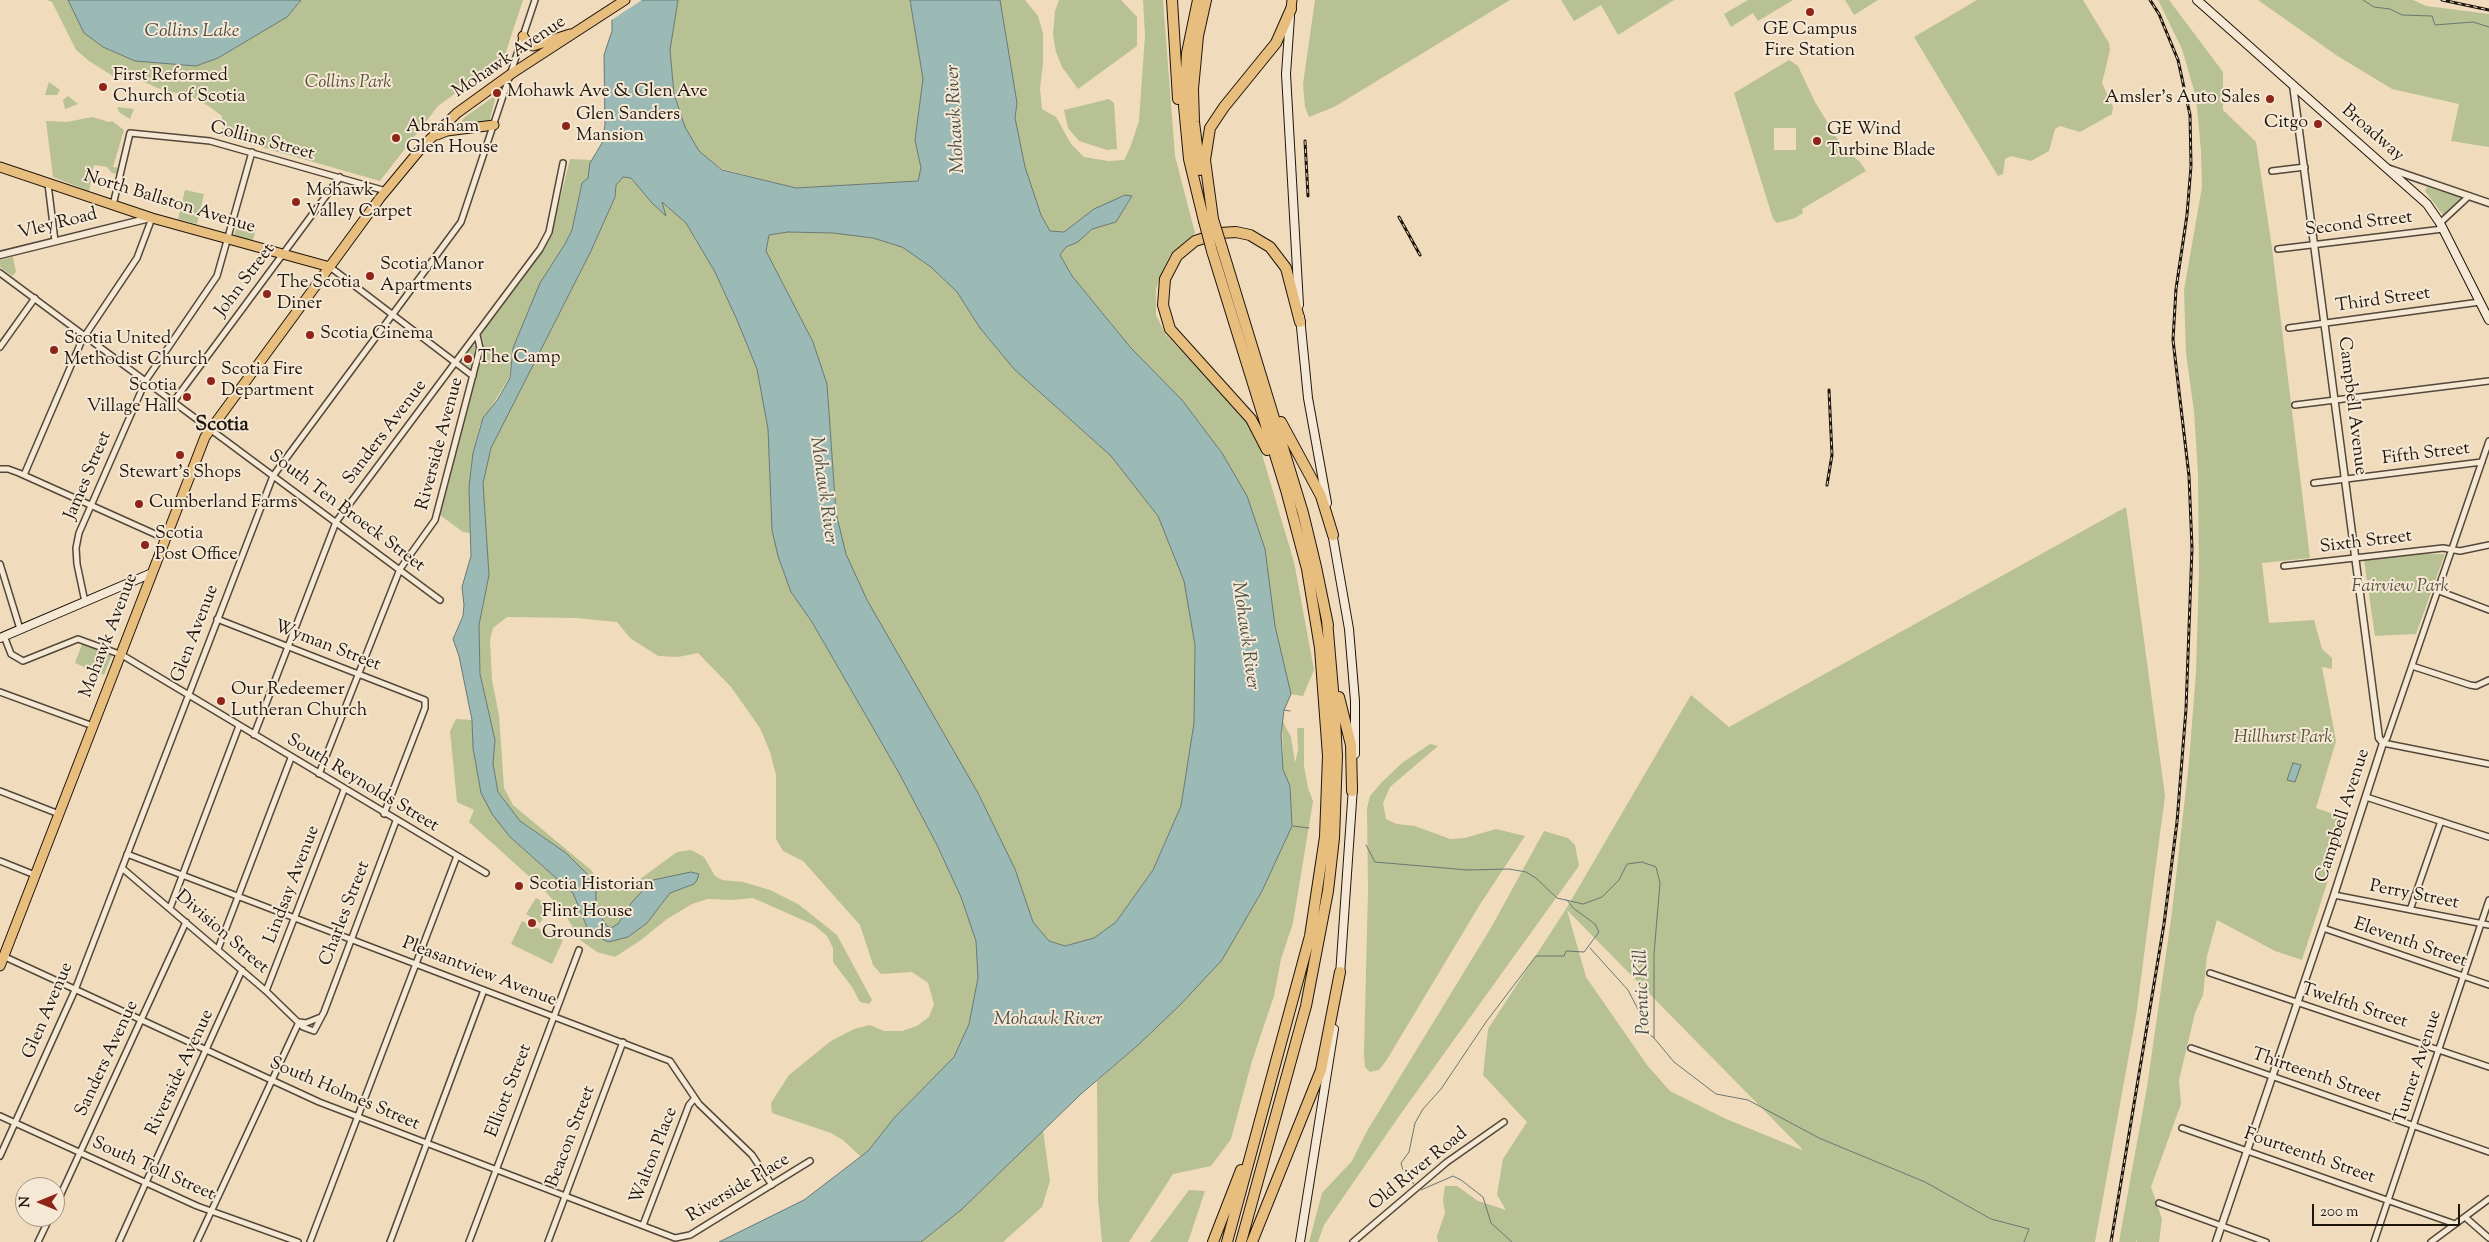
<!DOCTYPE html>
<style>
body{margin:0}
#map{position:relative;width:2489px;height:1242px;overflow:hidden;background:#f0dcbd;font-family:"Sorts Mill Goudy",serif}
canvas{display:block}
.north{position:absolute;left:15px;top:1177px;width:50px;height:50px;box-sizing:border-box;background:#f5e8d4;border:1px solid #9f9484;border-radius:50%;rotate:270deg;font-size:14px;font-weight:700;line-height:20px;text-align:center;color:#1e150c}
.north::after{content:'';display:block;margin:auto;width:18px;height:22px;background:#8f2418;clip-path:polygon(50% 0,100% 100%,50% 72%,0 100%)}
.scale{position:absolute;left:2312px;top:1204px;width:148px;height:22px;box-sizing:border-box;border:2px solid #1e150c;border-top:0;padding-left:6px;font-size:15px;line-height:18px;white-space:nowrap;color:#1e150c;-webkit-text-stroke:4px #f5e8d4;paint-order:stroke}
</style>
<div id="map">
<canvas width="2489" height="1242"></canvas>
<div class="north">N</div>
<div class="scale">200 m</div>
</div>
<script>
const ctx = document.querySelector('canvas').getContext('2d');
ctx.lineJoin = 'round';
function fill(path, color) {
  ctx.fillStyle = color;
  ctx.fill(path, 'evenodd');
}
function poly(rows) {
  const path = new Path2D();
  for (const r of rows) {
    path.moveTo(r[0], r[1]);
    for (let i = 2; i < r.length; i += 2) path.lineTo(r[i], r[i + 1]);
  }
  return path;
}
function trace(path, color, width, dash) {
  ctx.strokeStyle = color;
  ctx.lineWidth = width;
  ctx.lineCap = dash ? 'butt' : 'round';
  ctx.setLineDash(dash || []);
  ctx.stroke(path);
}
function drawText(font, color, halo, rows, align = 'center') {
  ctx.font = font + ' "Sorts Mill Goudy",serif';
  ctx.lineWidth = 4;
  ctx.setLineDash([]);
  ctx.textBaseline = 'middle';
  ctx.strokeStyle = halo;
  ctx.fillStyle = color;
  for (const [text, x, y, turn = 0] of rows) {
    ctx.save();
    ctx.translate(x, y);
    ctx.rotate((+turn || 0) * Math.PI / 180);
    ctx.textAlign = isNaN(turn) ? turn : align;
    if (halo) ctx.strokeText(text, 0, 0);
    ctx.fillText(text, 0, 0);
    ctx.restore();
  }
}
fill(poly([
 [47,0,68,0,84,33,103,47,135,61,196,66,218,58,287,17,301,0,523,0,504,58,438,106,380,181,222,136,222,116,210,107,191,96,162,90,142,81,113,76,89,61,76,50,52,2],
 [678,0,910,0,923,79,915,140,921,168,918,181,796,188,722,169,699,151,685,127,674,94,670,50],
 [1000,0,1025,0,1038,16,1043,33,1043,64,1040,88,1042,109,1056,117,1071,144,1084,157,1108,161,1124,160,1130,148,1139,121,1145,35,1143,0,1163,0,1175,156,1195,233,1170,255,1162,272,1156,289,1156,315,1166,335,1244,416,1258,441,1294,562,1314,670,1303,696,1291,694,1275,626,1222,453,1182,400,1131,348,1072,276,1060,255,1066,247,1078,241,1092,229,1116,222,1132,197,1094,209,1064,232,1050,231,1041,215,1025,167,1015,118,1017,103],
 [1059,0,1121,0,1137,17,1137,46,1078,89,1062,67,1056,52,1053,35,1055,11],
 [1315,0,1510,0,1334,107,1309,117,1305,107,1303,84],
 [1561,0,1674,0,1618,35,1601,5,1574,21],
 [1748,0,1793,0,1758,21,1753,13,1731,27,1724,14],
 [1845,0,1878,0,1854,15],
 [1977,0,2083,0,2109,43,2110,50,2102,83,2113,107,2112,114,2080,132,2060,126,2055,129,2049,151,2031,161,2011,156,2005,159,2003,174,1998,176,1914,37],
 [2158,0,2169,0,2223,72,2223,110,2256,142,2272,248,2310,558,2262,563,2269,623,2314,620,2322,649,2332,658,2332,669,2322,667,2336,741,2316,808,2348,819,2302,960,2275,951,2217,920,2207,956,2203,995,2195,1013,2179,1080,2181,1104,2151,1187,2162,1219,2159,1242,2137,1242,2136,1240,2136,1242,2119,1242,2147,1087,2172,912,2189,762,2196,672,2199,572,2198,473,2194,411,2186,354,2184,290,2202,187,2201,151,2196,97,2182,49],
 [2258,0,2413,0,2426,6,2489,14,2489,147,2451,141,2459,104,2392,89,2336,55],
 [1789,60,1798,66,1815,102,1843,148,1860,162,1866,171,1802,209,1803,213,1795,218,1777,223,1773,219,1734,93],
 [1774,128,1796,128,1796,150,1774,150],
 [49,82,60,90,57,95,45,95],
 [496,95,489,123,456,127,465,117],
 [68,96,78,104,65,109,63,100],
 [1109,99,1114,103,1117,149,1107,150,1079,141,1068,128,1064,110],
 [117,107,134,109,130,119,119,112],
 [92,117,109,122,112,121,124,130,113,167,118,168,116,174,112,173,107,167,94,165,89,191,53,177,46,121,67,122],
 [570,159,592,160,588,178,581,185,572,230,565,244,543,278,513,348,509,378,480,425,473,453,469,487,470,533,463,532,440,515,484,344,481,334,543,249,552,232],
 [623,176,631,178,652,203,665,215,661,201,686,223,715,272,737,320,757,369,768,429,772,530,791,592,812,622,899,773,937,845,961,897,976,941,978,978,969,1024,954,1057,894,1118,868,1151,861,1157,843,1140,831,1133,772,1113,771,1103,789,1075,831,1041,854,1029,870,1025,884,1031,902,1031,917,1026,929,1017,934,1004,928,983,912,972,881,974,873,965,860,925,803,861,783,851,776,839,776,775,770,752,760,728,731,687,698,653,678,657,658,656,630,638,617,622,577,618,507,617,493,628,490,640,492,680,499,715,504,788,513,805,591,870,603,887,625,890,677,852,691,850,704,857,715,876,722,880,743,882,770,890,798,904,837,935,872,1000,869,1004,860,1002,852,987,833,962,833,948,827,936,814,925,753,898,732,900,708,899,692,904,667,919,641,940,615,957,597,952,580,940,565,914,544,890,469,822,474,810,457,802,450,731,456,719,472,720,473,748,481,793,510,837,573,893,589,932,628,937,647,923,670,893,694,884,691,872,653,880,632,902,618,924,611,928,607,926,566,853,520,821,498,792,493,764,495,740,480,674,479,625,489,575,483,483,491,448,591,251,615,197,616,185],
 [2427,187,2461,198,2443,215,2425,191],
 [185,190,204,194,197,224,178,219],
 [238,223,256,228,253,240,234,236],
 [788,232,833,233,873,238,902,247,931,267,957,292,980,328,1014,369,1111,456,1158,516,1185,581,1195,645,1194,723,1181,806,1153,870,1116,922,1094,938,1065,946,1049,941,1033,922,1015,869,978,793,866,599,846,554,836,513,827,384,813,342,766,251,769,235],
 [13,257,16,272,12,276,0,267,0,260],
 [476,345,477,350,470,368,460,361,472,346],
 [2126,507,2165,796,2136,1016,2095,1242,1438,1242,1437,1236,1445,1213,1443,1200,1445,1186,1457,1186,1478,1201,1506,1210,1497,1195,1503,1159,1527,1122,1483,1075,1488,1029,1566,909,1691,695,1729,727],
 [1567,910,1802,1149,1802,1150,1726,1119,1670,1091,1647,1065,1586,977],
 [2412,554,2445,554,2416,634,2375,636,2364,560],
 [82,644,112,655,104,675,75,663],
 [1282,720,1291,737,1295,763,1298,750,1297,728,1304,728,1304,766,1308,788,1313,801,1293,923,1281,959,1274,996,1252,1061,1231,1139,1211,1166,1173,1174,1129,1242,1102,1242,1098,1199,1097,1081,1137,1046,1222,960,1262,891,1292,826,1290,786,1283,770],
 [1430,744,1438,746,1390,787,1383,803,1386,819,1397,824,1415,826,1450,839,1465,838,1496,829,1525,836,1479,906,1386,1061,1379,1070,1370,1072,1365,1067,1364,1054,1368,890,1367,808,1370,796,1382,782,1402,763],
 [1544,831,1568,838,1575,845,1579,866,1402,1112,1324,1225,1318,1242,1309,1242,1322,1193,1352,1161,1367,1131,1492,926],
 [536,898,550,906,540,923,526,914],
 [522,921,563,940,552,964,511,944],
 [1043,1130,1050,1181,1042,1207,1003,1242,921,1242,961,1210],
 [1189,1190,1205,1191,1188,1242,1150,1242]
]), '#b7c193');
const water = poly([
 [68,0,301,0,287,17,218,58,196,66,135,61,103,47,84,33,68,0],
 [612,0,678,0,670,50,674,94,685,127,699,151,722,170,796,188,918,181,921,168,915,140,923,79,910,0,1000,0,1017,103,1015,118,1025,167,1041,215,1050,231,1064,232,1094,209,1125,195,1132,196,1116,222,1092,229,1078,242,1066,247,1060,255,1072,276,1131,348,1182,400,1222,453,1247,496,1265,549,1275,626,1291,694,1284,710,1281,735,1283,770,1290,786,1292,826,1262,891,1222,960,1180,1005,1137,1046,1081,1094,961,1210,921,1242,719,1242,804,1200,868,1151,894,1118,954,1057,969,1024,978,978,976,941,961,897,937,845,899,773,812,622,791,592,778,556,772,530,768,429,757,369,737,320,715,272,686,223,662,202,666,216,652,203,631,178,623,177,616,185,615,197,591,251,491,448,483,483,489,575,479,625,480,674,495,740,493,764,498,792,520,821,566,853,588,875,596,891,596,909,607,926,611,928,618,924,632,902,653,880,691,872,699,874,697,880,694,884,670,893,647,923,628,937,608,942,589,932,573,893,510,837,492,814,481,793,473,748,472,720,459,656,453,639,463,616,464,605,462,587,471,556,469,487,473,453,483,418,498,399,510,378,513,348,540,283,565,244,572,230,582,183,588,178,590,163,602,143,605,125,604,55,612,31,612,0],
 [788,232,833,233,873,238,902,247,931,267,957,292,980,328,1014,369,1111,456,1158,516,1184,581,1195,645,1194,723,1181,806,1153,870,1116,922,1094,938,1065,946,1049,941,1033,922,1015,869,978,793,867,600,846,554,836,513,827,384,813,342,766,251,769,235,788,232],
 [2293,763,2301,765,2295,782,2287,780,2293,763]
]);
fill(water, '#9bbab6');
trace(water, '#697872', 1);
fill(poly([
 [610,0,642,0,610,21]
]), '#f0dcbd');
trace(poly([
 [2363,0,2374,7,2390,9,2402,15,2432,16,2435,25,2473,22,2489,27],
 [1284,710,1290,711],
 [1293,826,1309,828],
 [1366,845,1375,862,1468,870,1509,869,1526,872,1536,878,1557,898,1583,904,1602,897,1619,880,1627,864,1642,862,1656,867,1660,883,1654,954,1654,1038,1674,1062,1716,1094,1748,1100,1819,1138,1925,1182,1991,1219,2029,1229,2024,1242],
 [1590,948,1628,990,1642,1017,1644,1030,1654,1038],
 [1414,1184,1403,1170,1401,1163,1409,1152,1415,1123,1423,1109,1441,1089,1486,1022,1536,956,1564,956,1566,951,1584,952,1599,932,1595,924,1573,908,1567,900],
 [1421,1190,1453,1176,1461,1180,1483,1197,1491,1223,1512,1242]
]), '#697872', 1);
const minor = poly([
 [2272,171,2305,167],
 [48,184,55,241],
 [113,205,130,133,210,141,386,191],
 [2440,223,2469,196],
 [2278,249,2443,229],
 [330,267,473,376],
 [0,273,440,600],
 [2289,328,2480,302],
 [0,347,35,298],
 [174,401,340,177],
 [2295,405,2489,381],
 [2489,441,2387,738,2383,743,2489,764],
 [0,469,8,469,19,473,166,539],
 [24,475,82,340,137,258,152,218],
 [2314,483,2482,462],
 [0,564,20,629],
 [2284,566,2443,548,2460,551,2489,545],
 [2439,591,2489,610],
 [85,602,77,564,76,548,79,533,146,380,217,276,252,152],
 [217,619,425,700,425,708,384,814],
 [4,636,11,654,23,661,78,639,122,655,486,873],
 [2412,666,2470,685,2476,686,2489,680],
 [0,692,93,726],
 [254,735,336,522,540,249,549,232,563,163],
 [319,774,400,569,435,520,480,348,477,335],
 [0,791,59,814],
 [2366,797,2489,837],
 [127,854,670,1061,699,1104,752,1155,772,1185],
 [0,861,35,875],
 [122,868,266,991,303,1027,314,1031,324,1012,396,821],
 [2334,895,2489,925],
 [170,908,239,726],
 [2410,910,2441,821],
 [2323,928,2489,985],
 [218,949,291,758],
 [3,956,319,1102,675,1238,690,1235,810,1161],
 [2210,973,2489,1067],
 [266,991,344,790],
 [299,1022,306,1023,321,1017],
 [2191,1048,2489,1152],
 [0,1116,197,1206,298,1242],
 [2182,1128,2455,1224],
 [0,1156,75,990,273,476,461,222,535,0],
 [2159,1203,2266,1242],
 [55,1207,186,922],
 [2465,1217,2489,1238],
 [643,1225,689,1105,695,1098],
 [38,1242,50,1217],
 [119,1242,242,970],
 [197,1242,299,1022],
 [310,1242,457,856],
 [390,1242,484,990],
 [469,1242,579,950],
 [548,1242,623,1042],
 [1353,1242,1447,1162,1504,1122],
 [2374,1242,2489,900],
 [2431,1242,2489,1199]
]);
const tertiary = poly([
 [2390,169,2489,203],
 [0,255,150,218],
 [2216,1242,2334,895,2383,743,2379,738,2293,85]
]);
const secondary = poly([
 [2197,0,2427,204,2440,223,2489,320],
 [1290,17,1286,74,1299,305],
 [1300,317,1308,398,1327,503],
 [1332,532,1349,629,1355,701,1355,754],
 [0,638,152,573],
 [1340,975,1353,787],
 [1300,1242,1334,1029]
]);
const primary = poly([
 [523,36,528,44,533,46,570,34],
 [437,135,447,131,494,125],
 [0,167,152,218,330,267],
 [0,966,205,437,380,198,423,146,457,113,511,74,625,0]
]);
const trunk = poly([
 [1291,9,1292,0]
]);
const motorway = poly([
 [1172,0,1178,99],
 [1198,0,1187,53,1184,106,1189,159,1204,221],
 [1200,170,1194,122,1193,89,1198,36,1206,0],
 [1213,219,1205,160,1210,128,1224,107,1276,43,1291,9],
 [1222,248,1303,513,1316,567,1328,625],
 [1212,251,1286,490,1307,569,1320,648,1328,756,1325,837,1310,936,1227,1242],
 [1281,422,1321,496,1333,535],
 [1267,450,1251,419,1170,329,1163,305,1165,279,1177,256,1195,241,1220,233,1236,232,1250,235,1270,247,1286,268,1300,322],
 [1339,697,1351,745,1352,791],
 [1213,1242,1241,1170],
 [1241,1242,1306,1006,1328,891,1334,838,1337,756,1334,702,1327,620],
 [1252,1242,1321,1070,1340,972]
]);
trace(minor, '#524738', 8);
trace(tertiary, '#524738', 9);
trace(secondary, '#1e150c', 10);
trace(primary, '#1e150c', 11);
trace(trunk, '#1e150c', 11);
trace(motorway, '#1e150c', 12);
trace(minor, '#f5e8d4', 5);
trace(tertiary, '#f5e8d4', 6);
trace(secondary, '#f5e8d4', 8);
trace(primary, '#e8be7e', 9);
trace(trunk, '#e8be7e', 9);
trace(motorway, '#e8be7e', 10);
const rail = poly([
 [2442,0,2489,10],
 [1305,141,1308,196],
 [1399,217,1420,255],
 [1827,485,1832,455,1829,390],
 [2111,1242,2164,924,2177,822,2186,709,2192,548,2189,476,2173,340,2176,289,2187,215,2191,166,2190,115,2178,60,2159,14,2150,0]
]);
trace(rail, '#1e150c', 3);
trace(rail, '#f5e8d4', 1, [4]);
const motorwayBridge = poly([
 [1213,219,1222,248],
 [1204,221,1212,251]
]);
trace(motorwayBridge, '#1e150c', 12, []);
trace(motorwayBridge, '#e8be7e', 10);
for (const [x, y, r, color] of [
 [1810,12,5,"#8f2418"],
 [103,87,5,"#8f2418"],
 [497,93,5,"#8f2418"],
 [2270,99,5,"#8f2418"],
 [2318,124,5,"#8f2418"],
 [566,126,5,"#8f2418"],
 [396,138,5,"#8f2418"],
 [1817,141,5,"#8f2418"],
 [296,202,5,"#8f2418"],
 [370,276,5,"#8f2418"],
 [267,294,5,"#8f2418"],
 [310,335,5,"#8f2418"],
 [54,350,5,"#8f2418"],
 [468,359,5,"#8f2418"],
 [211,381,5,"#8f2418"],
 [187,397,5,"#8f2418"],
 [180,455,5,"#8f2418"],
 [139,504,5,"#8f2418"],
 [145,545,5,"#8f2418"],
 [221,701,5,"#8f2418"],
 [519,886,5,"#8f2418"],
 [532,923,5,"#8f2418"]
]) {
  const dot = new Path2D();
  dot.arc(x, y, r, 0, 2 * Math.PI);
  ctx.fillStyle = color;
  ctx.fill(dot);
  trace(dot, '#f5e8d4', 2);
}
drawText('18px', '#1e150c', '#f5e8d4', [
 ["GE Campus",1810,31,"center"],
 ["Fire Station",1810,52,"center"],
 ["First Reformed",113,77],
 ["Church of Scotia",113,98],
 ["Mohawk Ave & Glen Ave",507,93],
 ["Amsler's Auto Sales",2260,99,"right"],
 ["Glen Sanders",576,116],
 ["Mansion",576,137],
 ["Citgo",2308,124,"right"],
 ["Abraham",406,128],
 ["Glen House",406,149],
 ["GE Wind",1827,131],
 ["Turbine Blade",1827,152],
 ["Mohawk",306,192],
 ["Valley Carpet",306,213],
 ["Scotia Manor",380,266],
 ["Apartments",380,287],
 ["The Scotia",277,284],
 ["Diner",277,305],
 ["Scotia Cinema",320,335],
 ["Scotia United",64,340],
 ["Methodist Church",64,361],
 ["The Camp",478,359],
 ["Scotia Fire",221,371],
 ["Department",221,392],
 ["Scotia",177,387,"right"],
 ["Village Hall",177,408,"right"],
 ["Stewart's Shops",180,474,"center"],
 ["Cumberland Farms",149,504],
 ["Scotia",155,535],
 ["Post Office",155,556],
 ["Our Redeemer",231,691],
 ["Lutheran Church",231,712],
 ["Scotia Historian",529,886],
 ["Flint House",542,913],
 ["Grounds",542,934]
], 'left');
drawText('18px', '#1e150c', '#f5e8d4', [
 ["Mohawk Avenue",510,58,-34],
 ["Broadway",2372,134,41],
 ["Collins Street",262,142,15],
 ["North Ballston Avenue",169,203,17],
 ["Vley Road",58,225,-14],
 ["Second Street",2359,225,-7],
 ["John Street",246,281,-53],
 ["Third Street",2383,301,-8],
 ["Campbell Avenue",2351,406,83],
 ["Sanders Avenue",386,433,-53],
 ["Riverside Avenue",441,444,-75],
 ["Fifth Street",2426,455,-7],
 ["James Street",89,476,-67],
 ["South Ten Broeck Street",346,512,37],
 ["Sixth Street",2366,543,-7],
 ["Glen Avenue",196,634,-69],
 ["Mohawk Avenue",110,636,-69],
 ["Wyman Street",327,647,21],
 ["South Reynolds Street",362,784,31],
 ["Campbell Avenue",2344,816,-72],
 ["Lindsay Avenue",293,885,-69],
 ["Perry Street",2414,896,11],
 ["Charles Street",346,914,-69],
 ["Division Street",221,933,41],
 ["Eleventh Street",2410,944,19],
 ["Pleasantview Avenue",479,973,21],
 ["Twelfth Street",2354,1007,18],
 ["Glen Avenue",49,1011,-67],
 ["Sanders Avenue",108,1059,-65],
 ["Turner Avenue",2419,1067,-72],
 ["Riverside Avenue",181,1073,-65],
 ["Thirteenth Street",2316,1077,19],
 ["Elliott Street",510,1091,-69],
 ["South Holmes Street",344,1095,23],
 ["Beacon Street",572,1137,-69],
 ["Walton Place",655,1156,-69],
 ["Fourteenth Street",2309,1157,19],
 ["South Toll Street",153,1170,24],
 ["Old River Road",1419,1170,-39],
 ["Riverside Place",739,1189,-31]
]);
drawText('italic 18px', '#54513b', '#f5e8d4', [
 ["Collins Park",348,84],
 ["Fairview Park",2400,588],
 ["Hillhurst Park",2283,739]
]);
drawText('italic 19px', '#4a4f48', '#f5e8d4', [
 ["Collins Lake",192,33],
 ["Mohawk River",957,119,-93],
 ["Mohawk River",822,491,82],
 ["Mohawk River",1244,636,82],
 ["Poentic Kill",1644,992,-92],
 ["Mohawk River",1048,1021]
]);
drawText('bold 20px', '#1e150c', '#f5e8d4', [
 ["Scotia",222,427]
]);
</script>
